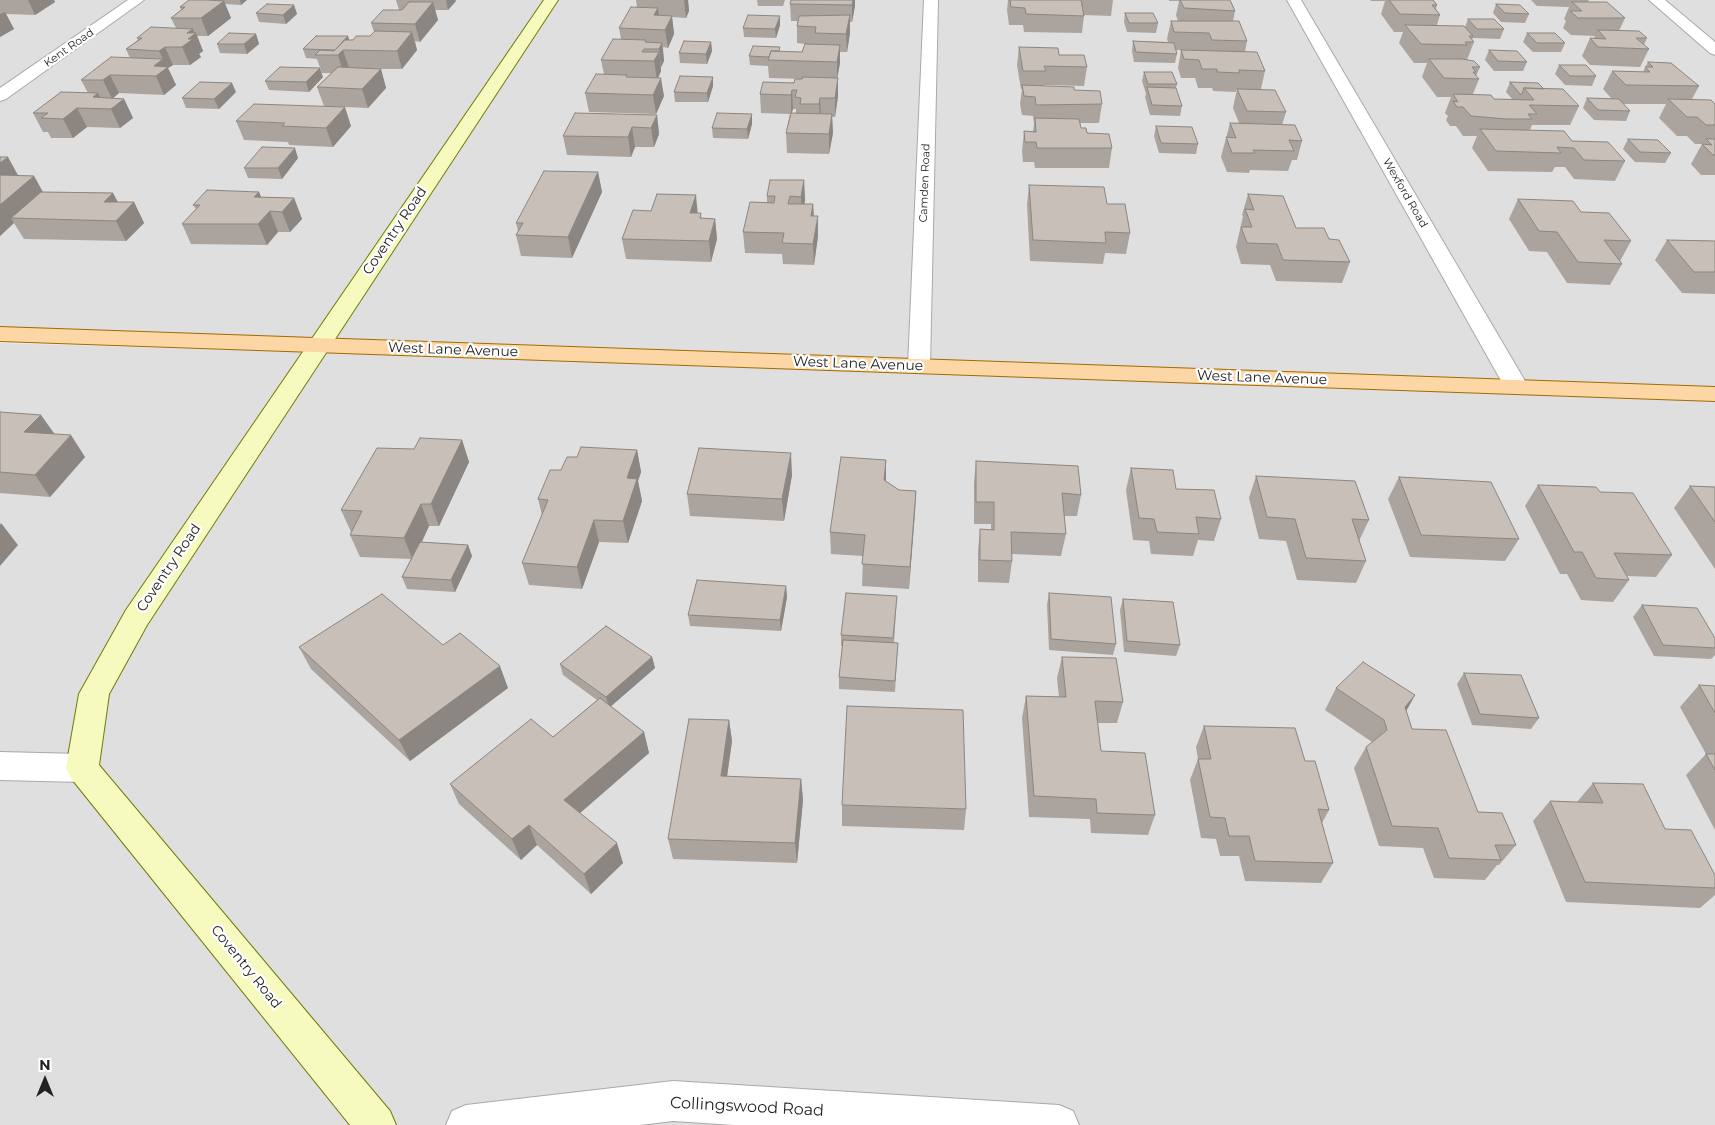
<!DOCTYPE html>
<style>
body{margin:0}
#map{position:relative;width:1715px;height:1125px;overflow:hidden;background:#f2efe9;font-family:Montserrat,sans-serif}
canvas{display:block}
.north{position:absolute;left:20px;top:1055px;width:50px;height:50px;-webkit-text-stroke:4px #fff;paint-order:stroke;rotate:0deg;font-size:14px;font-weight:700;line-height:20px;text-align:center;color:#222}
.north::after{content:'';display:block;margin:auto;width:18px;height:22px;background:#222;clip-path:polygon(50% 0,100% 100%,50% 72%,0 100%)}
</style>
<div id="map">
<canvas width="1715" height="1125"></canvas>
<div class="north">N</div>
</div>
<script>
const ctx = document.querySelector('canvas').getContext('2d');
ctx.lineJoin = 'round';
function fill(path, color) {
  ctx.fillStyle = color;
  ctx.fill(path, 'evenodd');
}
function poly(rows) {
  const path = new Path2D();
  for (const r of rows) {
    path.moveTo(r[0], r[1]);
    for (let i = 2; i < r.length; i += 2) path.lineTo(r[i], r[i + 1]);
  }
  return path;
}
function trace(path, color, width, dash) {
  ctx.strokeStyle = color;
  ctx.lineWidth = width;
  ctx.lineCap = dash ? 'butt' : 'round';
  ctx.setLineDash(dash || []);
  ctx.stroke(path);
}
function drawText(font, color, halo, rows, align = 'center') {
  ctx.font = font + ' Montserrat,sans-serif';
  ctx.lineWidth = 4.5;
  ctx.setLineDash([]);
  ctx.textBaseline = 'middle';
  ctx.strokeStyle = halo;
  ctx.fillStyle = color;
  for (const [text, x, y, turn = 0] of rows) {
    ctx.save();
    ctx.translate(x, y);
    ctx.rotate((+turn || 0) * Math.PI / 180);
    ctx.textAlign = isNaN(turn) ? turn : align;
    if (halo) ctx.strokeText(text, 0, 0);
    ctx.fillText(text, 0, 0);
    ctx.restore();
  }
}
fill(poly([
 [0,0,1715,0,1715,1125,0,1125,0,343,1657,393,0,334]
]), '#e0dfdf');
const street = poly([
 [128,0,144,0,6,99,0,101,0,88,128,0],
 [924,0,938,0,930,366,927,371,919,373,911,371,908,366,924,0],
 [1287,0,1301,0,1528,386,1524,391,1516,393,1508,391,1504,386,1287,0],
 [1649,0,1665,0,1715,42,1715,55,1710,53,1649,0],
 [0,752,82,754,93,758,98,768,93,778,82,782,0,780,0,752],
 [673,1081,1059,1105,1073,1111,1079,1125,734,1125,673,1121,640,1125,446,1125,452,1111,466,1105,673,1081]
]);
const secondary = poly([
 [544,0,558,0,147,625,109,694,99,765,390,1111,396,1125,350,1125,71,778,66,768,79,694,126,610,544,0]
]);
const primary = poly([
 [0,327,1715,387,1715,401,0,341,0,327]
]);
trace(street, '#a9a9a9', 2);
trace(secondary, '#707d05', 2);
trace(primary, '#a06b00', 2);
fill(street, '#fff');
fill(secondary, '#f7fabf');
fill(primary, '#fcd6a4');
fill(poly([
 [0,0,54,0,55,2,35,15,6,14,14,29,0,37],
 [189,0,247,0,241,5,225,4,231,18,208,36,197,36,203,51,199,54,201,57,190,65,173,65,168,68,176,85,164,95,119,93,113,98,124,99,133,118,120,128,87,127,73,138,51,138,48,132,43,132,33,113,88,93,81,80,130,58,126,49,138,40,137,38,176,28,171,18,181,10,180,7],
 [396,0,455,0,456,1,448,10,435,10,438,20,420,42,415,41,417,50,402,69,368,69,381,69,386,88,368,108,324,106,317,87,331,73,322,73,317,59,306,58,303,49,348,36,349,40,353,40,370,36,374,32,371,23,399,10],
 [636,0,688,0,689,11,686,18,672,17,674,34,668,48,663,47,664,61,661,67,661,71,658,78,664,96,656,114,589,112,585,93,604,74,601,60,621,39,619,28,637,7],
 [757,0,785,0,783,6,758,6],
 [855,0,855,6,852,22,850,22,850,33,847,52,840,52,840,63,837,78,838,78,838,96,835,117,832,117,833,133,829,154,787,153,786,133,790,114,761,113,760,94,802,79,769,78,768,66,750,65,749,56,781,51,802,52,805,44,797,43,797,26,798,21,791,21,790,4],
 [793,109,796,109,796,113,792,113],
 [1008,0,1113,0,1111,16,1084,15,1082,33,1024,32,1023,25,1009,25,1007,10],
 [1169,0,1230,0,1235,11,1233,21,1247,41,1245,52,1265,71,1261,89,1286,112,1282,125,1302,141,1297,160,1292,160,1288,171,1250,170,1249,173,1227,172,1221,157,1230,123,1239,123,1233,108,1237,89,1236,89,1236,92,1213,91,1212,88,1198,88,1195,78,1181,78,1178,68,1181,50,1176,50,1177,54,1175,63,1134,62,1132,51,1133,41,1168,42,1167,39,1171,21,1178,21,1176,15,1179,1,1169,1],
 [1370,0,1433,0,1437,5,1436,9,1440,15,1437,25,1465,27,1468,19,1504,29,1500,39,1473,38,1472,40,1474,42,1467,60,1480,67,1476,76,1479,79,1473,94,1494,99,1513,100,1506,92,1510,82,1544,89,1579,106,1570,125,1532,125,1530,130,1572,141,1625,161,1615,181,1574,179,1565,167,1555,167,1552,172,1488,171,1472,148,1477,136,1463,136,1456,126,1450,126,1446,120,1448,116,1445,113,1451,97,1437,97,1422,77,1427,63,1414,63,1399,43,1403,32,1394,32,1381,14,1385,1,1371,1],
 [1531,0,1589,0,1588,2,1625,18,1619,31,1647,38,1644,45,1649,49,1640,67,1590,65,1582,56,1590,38,1594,38,1595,36,1571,35,1563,28,1566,21,1564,19,1569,7,1537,6],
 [1496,4,1529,14,1525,23,1501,22,1493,13],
 [294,5,297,14,286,24,259,22,256,13],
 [1125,13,1158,23,1156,33,1127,32,1124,22],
 [780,25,776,38,744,37,743,28],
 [1527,33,1565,43,1561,52,1533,52,1523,42],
 [256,34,259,44,247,54,220,53,217,44],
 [711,42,712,51,707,64,680,63,679,53],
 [1019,47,1059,55,1087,67,1084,86,1044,85,1044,86,1074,90,1102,104,1099,123,1080,123,1081,128,1087,133,1112,148,1109,168,1035,168,1034,162,1023,162,1022,151,1024,131,1033,131,1034,124,1033,116,1022,115,1020,104,1022,89,1021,89,1017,65],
 [1489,50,1527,62,1523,71,1494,71,1485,60],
 [1648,62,1699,86,1692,99,1715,104,1715,175,1701,175,1691,164,1702,144,1695,144,1687,136,1677,136,1659,118,1666,104,1623,104,1630,111,1626,121,1594,120,1583,108,1587,98,1612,99,1603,89,1612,71,1643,72],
 [1559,65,1596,76,1592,86,1565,85,1555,74],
 [1144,72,1177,84,1176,88,1182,106,1180,116,1150,115,1145,97,1146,94,1142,81],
 [323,77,309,92,269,90,265,81],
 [713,86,708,102,675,102,674,92],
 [236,92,219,109,186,108,182,98],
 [752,114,752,124,748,139,713,138,712,128],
 [657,115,659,134,654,147,635,147,631,157,567,155,563,136],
 [236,121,351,126,333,147,289,145,288,142,244,140],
 [1156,126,1198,144,1196,154,1159,153,1154,136],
 [1628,139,1671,153,1665,163,1635,162,1623,149],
 [0,157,18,175,34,176,43,192,113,193,118,202,134,202,144,223,126,241,24,239,14,223,0,236],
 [298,158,282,179,248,178,244,168],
 [598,172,602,192,572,258,521,256,516,235,518,231,516,223],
 [804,180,805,200,804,204,813,204,814,216,818,236,814,265,783,264,782,254,745,253,743,232,767,203,767,196],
 [1029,185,1107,204,1130,233,1126,254,1105,253,1103,264,1030,261,1027,205],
 [259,192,261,197,294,198,302,219,290,232,278,232,267,245,191,244,182,224,196,209,193,205],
 [1248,194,1296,228,1329,239,1350,262,1342,283,1276,281,1270,265,1241,264,1236,247,1243,216,1242,215],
 [1518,199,1581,212,1631,241,1620,261,1622,264,1610,285,1567,283,1547,252,1529,251,1509,219],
 [698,213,702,218,715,219,717,239,711,262,626,259,622,239],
 [1667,240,1715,241,1715,294,1682,293,1655,260],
 [0,412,54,434,85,457,50,497,0,493],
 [462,440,469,462,439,526,429,526,422,542,468,545,472,556,455,592,407,589,402,577,411,559,360,557,350,535,351,532,341,510,414,449],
 [637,450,641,472,638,481,642,501,628,543,599,542,582,589,529,585,522,563,542,515,538,499,561,470,577,457],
 [976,461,1081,495,1077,516,1064,516,1066,534,1061,556,1012,554,1012,561,1009,583,978,582,978,551,980,529,991,530,991,524,974,524,974,483],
 [1131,468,1176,489,1221,519,1214,541,1198,540,1193,556,1151,554,1149,541,1133,540,1126,490],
 [792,475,784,521,690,516,687,494],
 [1256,476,1369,520,1359,541,1366,561,1356,583,1297,580,1286,541,1259,539,1249,498],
 [1399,477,1519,539,1505,561,1410,557,1388,499],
 [886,481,899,490,916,491,909,589,862,586,863,556,831,554,830,532],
 [1538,485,1600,492,1672,555,1656,577,1627,576,1629,580,1613,602,1581,600,1567,574,1560,574,1525,506],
 [1690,486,1715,487,1715,569,1674,508],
 [786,586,787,597,781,631,690,626,688,615],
 [1049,593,1116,644,1113,655,1049,650,1047,605],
 [897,596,894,643,898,643,895,692,839,689,839,677,843,646,841,646,841,635],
 [1123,599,1180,645,1176,656,1124,652,1120,610],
 [1642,605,1715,638,1715,655,1711,659,1654,656,1633,617],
 [443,645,508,688,410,761,311,669,299,647],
 [652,657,655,668,611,706,644,732,649,753,580,813,623,863,591,894,537,845,521,860,459,804,450,784,553,737,597,700,563,675,560,664],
 [1062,657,1123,702,1117,723,1097,723,1101,751,1155,815,1148,835,1091,833,1090,819,1029,817,1022,718,1026,696,1059,697,1057,678],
 [1464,673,1539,718,1531,729,1472,725,1457,684],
 [1699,685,1715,686,1715,830,1686,775,1706,754,1680,707],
 [1336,688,1415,695,1406,711,1412,729,1478,812,1516,845,1499,865,1497,865,1485,880,1434,878,1423,848,1379,846,1354,768,1366,747,1372,742,1325,710],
 [729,720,732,741,727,777,801,779,803,800,797,863,673,859,668,839],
 [1204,726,1305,761,1329,810,1322,823,1333,863,1321,883,1245,881,1239,856,1220,856,1216,839,1201,838,1190,780,1198,759,1196,747],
 [1593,783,1665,829,1715,875,1715,895,1700,908,1566,902,1533,821,1550,801,1577,802],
 [842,805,966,809,964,830,842,826]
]), '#aba49e');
fill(poly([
 [28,0,54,0,55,2,35,15],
 [240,0,247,0,241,5],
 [446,0,455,0,456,1,448,10],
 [679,0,688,0,689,11,686,18,684,0],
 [853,0,855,0,855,6,852,22,852,5],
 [224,1,231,18,208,36,201,18],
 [433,2,438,20,420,42,415,24],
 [294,5,297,14,286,24,283,15],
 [658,8,660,25,654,15],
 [5,12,14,29,0,37,0,14],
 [850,15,850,33,847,52,846,34],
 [672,16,674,34,668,48,665,30],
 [780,16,780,25,776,38,775,29],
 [193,29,195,34,196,33,203,51,199,54,201,57,190,65,182,47,187,33],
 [412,32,417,50,402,69,397,51],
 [256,34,259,44,247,54,244,44],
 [348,36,351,46,343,50,349,68,344,74,338,55,335,50],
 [711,42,712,51,707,64,706,54],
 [662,43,664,61,661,67,659,49],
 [840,45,840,63,837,80,837,62],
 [165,47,173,65,168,68,176,85,164,95,156,76,154,66,163,59,159,51],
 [659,52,661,71,657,80,654,61],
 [320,68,323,77,309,92,306,82],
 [381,69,386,88,368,108,362,89],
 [110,75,119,93,112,99,103,80],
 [713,77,713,86,708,102,707,93],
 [661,78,664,96,656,114,653,95],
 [838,78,838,96,835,117,835,98],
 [232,83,236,92,219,109,214,99],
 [792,90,793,109,791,114,791,95],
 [98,93,106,109,93,97],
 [820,98,821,117,820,123,819,104],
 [124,99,133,118,120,128,111,109],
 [345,107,351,126,333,147,326,128],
 [77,108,87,127,73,138,63,119],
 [752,114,752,124,748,139,747,129],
 [832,114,833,133,829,154,829,134],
 [657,115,659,134,654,147,651,128],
 [632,127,635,147,631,157,628,137],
 [295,148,298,158,282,179,278,168],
 [8,157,19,177,0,193,0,163],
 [598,172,602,192,572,258,568,237],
 [34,176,45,196,11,218,14,223,0,236,0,205],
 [804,180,805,200,802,217,801,197],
 [259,192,267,212,254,197],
 [113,193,123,213,134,202,144,223,126,241,116,221,104,202],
 [696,195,698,216,690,213],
 [294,198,302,219,290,232,282,212],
 [813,204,814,225,811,216],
 [270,211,278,232,267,245,258,224],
 [818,216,818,236,814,265,813,244],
 [715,219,717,239,711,262,709,241],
 [41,415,56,436,24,432],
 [71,435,85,457,50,497,35,475],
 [462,440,469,462,439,526,431,504],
 [637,450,641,472,638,481,642,501,628,543,623,521,627,478],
 [791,453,792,475,784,521,782,499],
 [886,460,886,482,884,480],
 [916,491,915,513,909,589,910,567],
 [421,504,429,526,413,560,404,538],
 [594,520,599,542,582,589,577,567],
 [1,523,18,545,0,566,0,525],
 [468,545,472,556,455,592,451,580],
 [786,586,787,597,781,631,780,620],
 [652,657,655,668,609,708,606,697],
 [500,666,508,688,410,761,399,740],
 [1415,695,1403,717,1405,707],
 [729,720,732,741,724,797,721,776],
 [644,732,649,753,572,820,564,800],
 [801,779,803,800,797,863,795,843],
 [529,825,537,845,521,860,512,839],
 [617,843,623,863,591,894,584,874]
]), '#8b8681');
const building = poly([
 [189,0,207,0,224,1,201,18,171,18,185,7,180,7,189,0],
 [791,0,853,0,852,5,790,4,791,0],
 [1010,0,1081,0,1084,16,1026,14,1025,8,1011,7,1010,0],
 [1180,0,1230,0,1235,11,1184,8,1180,0],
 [1389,0,1433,0,1437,5,1432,5,1440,15,1400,14,1389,0],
 [409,2,433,2,415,24,371,23,383,10,402,10,409,2],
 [1572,2,1607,2,1625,18,1578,18,1570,11,1582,11,1572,2],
 [267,4,294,5,283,15,256,13,267,4],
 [1496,4,1520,5,1529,14,1505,13,1496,4],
 [631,7,658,8,654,15,672,16,665,30,619,28,631,7],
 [1125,13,1153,13,1158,23,1129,23,1125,13],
 [748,15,780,16,775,29,743,28,748,15],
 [850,15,846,34,815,33,816,27,797,26,799,16,850,15],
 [1468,19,1494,19,1504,29,1477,29,1468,19],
 [1171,21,1239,21,1247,41,1212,40,1209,33,1174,32,1171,21],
 [1405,25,1464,26,1473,36,1469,36,1474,42,1465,42,1467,45,1421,44,1405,25],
 [151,27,193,29,187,33,196,33,188,39,193,39,182,47,165,47,159,51,126,49,142,38,137,38,151,27],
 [1598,30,1639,31,1647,38,1636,38,1649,49,1598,47,1590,38,1606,39,1598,30],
 [375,31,412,32,397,51,343,50,338,55,315,55,320,50,334,51,345,40,353,40,356,36,370,36,375,31],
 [229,33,256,34,244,44,217,44,229,33],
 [1527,33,1555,33,1565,43,1537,43,1527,33],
 [316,36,348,36,335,50,303,49,316,36],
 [613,39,646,40,645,42,662,43,659,49,644,49,642,52,659,52,654,61,601,60,613,39],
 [684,41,711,42,706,54,679,53,684,41],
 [1133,41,1174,43,1177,54,1136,52,1133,41],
 [805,44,840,45,837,62,768,60,771,51,802,52,805,44],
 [753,46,780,47,779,51,771,51,769,57,749,56,753,46],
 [1019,47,1058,48,1059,55,1084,55,1087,67,1044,66,1046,71,1023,71,1019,47],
 [1181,50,1257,52,1265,71,1239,70,1240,73,1217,72,1217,69,1202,69,1199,60,1184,59,1181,50],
 [1489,50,1517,51,1527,62,1498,61,1489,50],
 [111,57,163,59,154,66,168,67,156,76,110,75,103,80,81,80,111,57],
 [1429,59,1462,59,1474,61,1480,67,1472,67,1476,72,1473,72,1479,79,1444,78,1429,59],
 [1648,62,1671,63,1699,86,1626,85,1612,71,1650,72,1645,67,1653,67,1648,62],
 [1559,65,1586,65,1596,76,1570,76,1559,65],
 [280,67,320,68,306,82,265,81,280,67],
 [338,67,381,69,362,89,317,87,338,67],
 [1144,72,1172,72,1177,84,1148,84,1144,72],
 [596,74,627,75,626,77,661,78,653,95,585,93,596,74],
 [680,76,713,77,707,93,674,92,680,76],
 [803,77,838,78,835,98,820,98,819,104,800,104,801,98,795,97,797,90,792,90,791,95,760,94,763,82,794,83,795,79,802,79,803,77],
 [200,82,232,83,214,99,182,98,200,82],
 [1510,82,1538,83,1544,89,1524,88,1522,94,1520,94,1510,82],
 [1022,85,1074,87,1074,90,1100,91,1102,104,1036,105,1035,97,1024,96,1022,85],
 [1147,87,1176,88,1182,106,1152,105,1147,87],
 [1524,88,1563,89,1579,106,1529,105,1537,114,1528,114,1532,119,1506,119,1471,116,1463,107,1457,107,1453,101,1458,102,1453,94,1491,95,1494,99,1534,100,1524,88],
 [1237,89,1275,90,1286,112,1247,111,1237,89],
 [61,92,98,93,93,97,124,99,111,109,77,108,63,119,41,118,48,113,33,113,61,92],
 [1587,98,1619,99,1630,111,1598,110,1587,98],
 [1668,99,1711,100,1715,104,1715,125,1706,125,1697,117,1687,117,1668,99],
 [254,104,345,107,326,128,282,126,285,123,236,121,254,104],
 [575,113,657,115,651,128,632,127,628,137,563,136,575,113],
 [717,113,752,114,747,129,712,128,717,113],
 [791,113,832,114,829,134,786,133,791,113],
 [1035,118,1079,119,1081,128,1086,128,1087,133,1109,134,1112,148,1037,148,1036,142,1025,142,1024,131,1036,132,1035,118],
 [1230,123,1295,125,1302,141,1289,140,1294,151,1253,150,1255,153,1232,153,1226,137,1236,138,1230,123],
 [1156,126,1192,127,1198,144,1161,143,1156,126],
 [1480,129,1564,131,1572,141,1608,142,1625,161,1584,160,1574,148,1557,147,1561,153,1496,151,1480,129],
 [1628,139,1658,140,1671,153,1640,152,1628,139],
 [1706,139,1715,139,1715,155,1713,155,1702,144,1712,145,1706,139],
 [262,147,295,148,278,168,244,168,262,147],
 [0,157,8,157,0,163,0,157],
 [544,171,598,172,568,237,516,235,523,223,516,223,544,171],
 [0,175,34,176,0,205,0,175],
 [770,180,804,180,801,197,790,196,788,204,813,204,811,216,818,216,813,244,782,243,784,233,743,232,750,202,774,203,775,196,767,196,770,180],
 [1029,185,1104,187,1107,204,1125,204,1130,233,1105,232,1106,243,1033,240,1029,185],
 [207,190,259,192,254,197,294,198,282,212,270,211,258,224,182,224,200,205,193,205,207,190],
 [41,192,113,193,104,202,134,202,116,221,11,218,41,192],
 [657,194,696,195,690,213,701,213,700,218,715,219,709,241,622,239,633,210,651,211,657,194],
 [1248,194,1283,196,1296,228,1324,228,1329,239,1339,240,1350,262,1283,260,1277,244,1247,243,1241,227,1252,227,1245,209,1254,210,1248,194],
 [1518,199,1573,201,1581,212,1609,213,1631,241,1604,240,1622,264,1578,262,1557,232,1539,231,1518,199],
 [1667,240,1715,241,1715,272,1694,272,1667,240],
 [0,412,41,415,24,432,71,435,35,475,0,472,0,412],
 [420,438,462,440,431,504,421,504,404,538,350,535,362,511,341,510,377,448,414,449,420,438],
 [581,447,637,450,627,478,637,479,623,521,594,520,577,567,522,563,548,500,538,499,550,470,561,470,567,457,577,457,581,447],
 [699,448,791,453,782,499,687,494,699,448],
 [841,457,886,460,884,480,899,490,916,491,910,567,862,564,865,535,830,532,841,457],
 [976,461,1078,466,1081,495,1062,493,1066,534,1011,532,1012,561,980,560,980,529,994,530,994,502,976,502,976,461],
 [1131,468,1173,470,1176,489,1214,490,1221,519,1196,517,1199,534,1157,532,1154,519,1139,518,1131,468],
 [1256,476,1355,481,1369,520,1352,519,1366,561,1306,558,1295,519,1267,517,1256,476],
 [1399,477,1491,482,1519,539,1421,535,1399,477],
 [1538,485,1596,487,1600,492,1633,493,1672,555,1614,553,1629,580,1596,578,1582,552,1574,552,1538,485],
 [1690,486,1715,487,1715,522,1690,486],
 [420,542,468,545,451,580,402,577,420,542],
 [697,580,786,586,780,620,688,615,697,580],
 [846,593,897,596,893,638,841,635,846,593],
 [1049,593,1111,597,1116,644,1051,639,1049,593],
 [382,594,443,645,460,633,500,666,399,740,299,647,382,594],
 [1123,599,1173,602,1180,645,1127,641,1123,599],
 [1642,605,1697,608,1715,638,1715,648,1663,645,1642,605],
 [606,626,652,657,606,697,560,664,606,626],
 [843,640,898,643,895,681,839,677,843,640],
 [1062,657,1116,658,1123,702,1095,701,1101,751,1145,753,1155,815,1097,813,1096,799,1034,796,1026,696,1066,697,1062,657],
 [1363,662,1415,695,1405,707,1412,729,1446,730,1478,812,1502,813,1516,845,1495,845,1501,860,1449,858,1438,828,1392,826,1366,747,1387,730,1384,720,1336,688,1363,662],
 [1464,673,1521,675,1539,718,1480,714,1464,673],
 [1699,685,1715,686,1715,713,1699,685],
 [600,698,644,732,564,800,617,843,584,874,529,825,512,839,450,784,531,719,553,737,600,698],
 [847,706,963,710,966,809,842,805,847,706],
 [689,719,729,720,721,776,801,779,795,843,668,839,689,719],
 [1204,726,1295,728,1305,761,1315,761,1329,810,1318,809,1333,863,1255,861,1249,836,1229,836,1225,818,1210,817,1198,759,1211,759,1204,726],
 [1706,754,1715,754,1715,770,1706,754],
 [1593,783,1643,784,1665,829,1691,830,1715,875,1715,888,1585,882,1550,801,1603,803,1593,783]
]);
fill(building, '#c7bfb8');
trace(building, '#8b8681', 1);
drawText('11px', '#222', '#fff', [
 ["Kent Road",69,48,-35],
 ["Camden Road",925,183,-88],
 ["Wexford Road",1405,193,60]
]);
drawText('14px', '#222', '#fff', [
 ["Coventry Road",395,231,-56],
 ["West Lane Avenue",453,350,2],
 ["West Lane Avenue",858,364,2],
 ["West Lane Avenue",1262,378,2],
 ["Coventry Road",169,568,-56],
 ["Coventry Road",246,967,51]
]);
drawText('16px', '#222', '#fff', [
 ["Collingswood Road",747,1107,3]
]);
</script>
